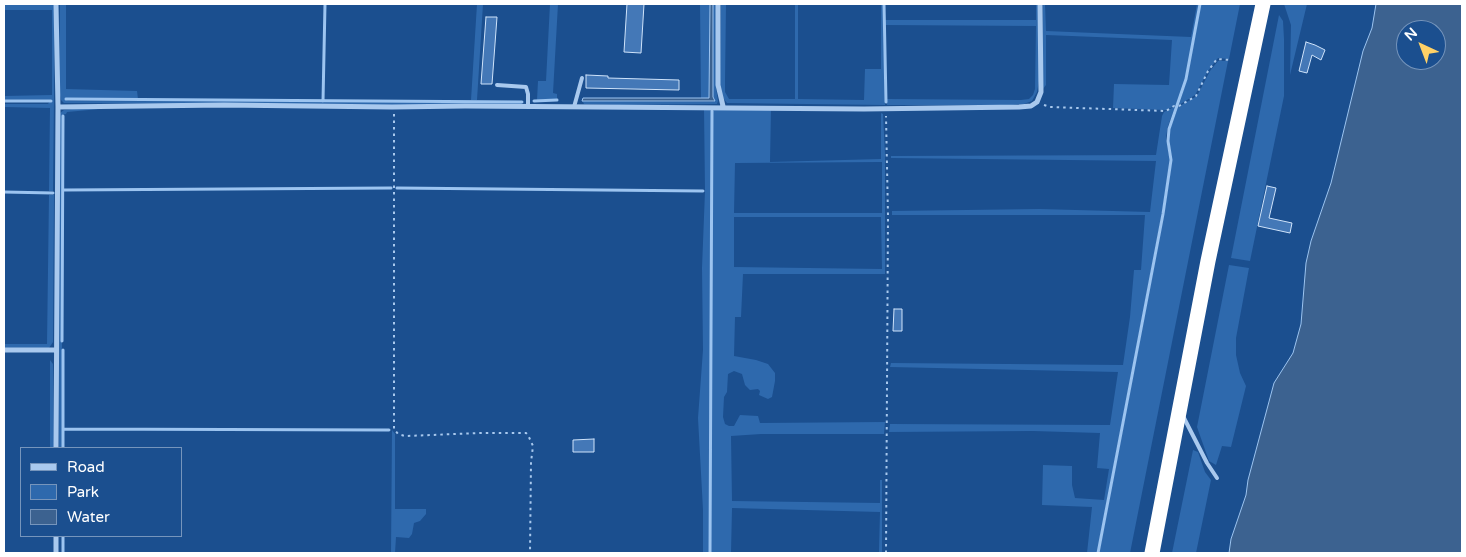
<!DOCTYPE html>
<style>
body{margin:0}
#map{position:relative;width:1466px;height:557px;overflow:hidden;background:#1b4f8f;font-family:"Varela Round",sans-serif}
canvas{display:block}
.frame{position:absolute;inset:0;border:5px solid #fff;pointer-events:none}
.legend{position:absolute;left:20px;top:447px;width:162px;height:90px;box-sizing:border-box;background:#1b4f8f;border:1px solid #7695bc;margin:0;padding:6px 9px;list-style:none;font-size:15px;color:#fff}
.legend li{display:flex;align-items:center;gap:10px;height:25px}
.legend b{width:25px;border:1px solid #7695bc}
.north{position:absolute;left:1396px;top:20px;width:50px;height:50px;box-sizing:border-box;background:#1b4f8f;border:1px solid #7695bc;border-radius:50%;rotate:317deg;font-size:14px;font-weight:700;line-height:20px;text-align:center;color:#fff}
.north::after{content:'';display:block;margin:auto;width:18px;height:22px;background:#ffd166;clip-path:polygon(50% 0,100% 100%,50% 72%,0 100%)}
</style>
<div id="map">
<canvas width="1466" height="557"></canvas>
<div class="frame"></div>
<ul class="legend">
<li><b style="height:6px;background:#a9c9ee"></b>Road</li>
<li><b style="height:14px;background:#2e69ad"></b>Park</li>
<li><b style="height:14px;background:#3c6290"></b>Water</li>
</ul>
<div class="north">N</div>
</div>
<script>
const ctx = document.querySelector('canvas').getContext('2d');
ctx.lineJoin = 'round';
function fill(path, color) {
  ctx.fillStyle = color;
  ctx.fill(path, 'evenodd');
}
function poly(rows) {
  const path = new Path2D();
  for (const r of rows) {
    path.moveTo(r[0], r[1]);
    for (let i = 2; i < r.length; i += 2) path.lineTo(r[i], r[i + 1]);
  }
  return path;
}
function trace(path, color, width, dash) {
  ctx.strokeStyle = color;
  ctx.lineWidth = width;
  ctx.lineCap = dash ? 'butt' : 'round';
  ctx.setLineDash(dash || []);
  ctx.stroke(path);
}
fill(poly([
 [4,4,55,4,53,191,49,191,50,108,4,107,4,104,48,104,50,101,49,100,4,100,4,96,52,95,52,10,4,10],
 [60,4,66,4,66,89,137,91,138,99,67,98,66,100,68,101,523,102,521,104,391,105,64,103,61,100,59,90],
 [477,4,483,4,477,100,471,100],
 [550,4,558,4,553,93,557,94,557,99,537,100,538,81,546,81],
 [700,4,710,4,709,98,701,98],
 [713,4,717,4,716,88,718,101,717,104,618,105,584,104,583,102,582,101,714,102,715,100,713,97],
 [721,4,726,4,725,82,725,92,729,99,795,99,795,4,798,4,798,99,864,100,865,69,881,69,881,4,883,4,885,105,727,103,723,98,720,86],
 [1036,4,1039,4,1039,81,1037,92,1032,101,1024,104,1012,105,887,105,887,99,1021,100,1029,99,1033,95,1035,89,1036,26,885,25,885,20,1036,20],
 [1043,4,1045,4,1046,31,1191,37,1197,4,1199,4,1186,78,1177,105,1166,110,1113,108,1114,84,1169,85,1172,40,1046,35,1046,85,1043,89],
 [1201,4,1240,4,1229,59,1218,58,1208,71,1195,95,1179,105,1187,79],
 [1284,4,1307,4,1290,75,1291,25],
 [1279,15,1283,21,1284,39,1284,96,1250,261,1231,258],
 [1218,61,1228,61,1130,553,1099,553,1164,214,1172,160,1169,141,1170,129,1178,107,1197,96,1210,71],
 [1174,107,1175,107,1168,126,1166,137,1170,161,1162,213,1097,553,1087,553,1092,507,1042,505,1043,465,1072,466,1072,485,1075,498,1104,500,1109,469,1097,468,1100,433,1033,431,889,432,890,424,1110,425,1118,372,890,367,891,363,1123,365,1130,317,1134,270,1141,270,1145,215,892,215,892,211,1039,209,1150,212,1156,161,891,158,891,156,1156,155,1162,116,1164,112],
 [72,109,100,109,67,112,66,114,62,115,62,448,59,448,60,113,64,110],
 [704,109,771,109,770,162,881,159,881,113,883,114,885,154,885,274,743,274,741,317,735,317,734,356,756,360,768,364,775,373,775,381,772,397,768,399,759,395,760,391,758,389,750,390,745,385,742,374,734,371,728,374,727,392,724,397,723,417,725,424,729,426,734,426,740,415,758,416,760,423,885,422,884,434,761,434,731,436,732,501,880,503,880,480,882,480,882,553,879,553,880,512,732,508,731,553,711,553,712,111,709,553,703,553,703,510,698,418,703,350,702,268,705,191],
 [882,162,882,213,734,213,735,163],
 [734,217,881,217,882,269,734,267],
 [49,195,54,195,53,342,49,348,4,348,4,344,47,344],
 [1229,265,1249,268,1236,338,1236,355,1240,373,1246,386,1231,447,1222,446,1216,465,1209,461,1197,427],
 [50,360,53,364,54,448,50,448],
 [392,430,395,434,395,509,426,509,426,514,420,521,414,523,412,534,409,538,396,537,395,553,391,553],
 [1193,450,1198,452,1205,472,1211,480,1196,553,1172,553]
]), '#2e69ad');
const water = poly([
 [710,4,713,4,713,97,715,101,582,101,583,98,709,98,710,4],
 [1376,4,1462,4,1462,553,1229,553,1231,539,1246,495,1248,480,1274,383,1293,353,1301,324,1306,263,1311,241,1331,183,1363,51,1372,28,1376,4],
 [1406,30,1436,30,1436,60,1406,60,1406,30]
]);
fill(water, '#3c6290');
trace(water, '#9cc4f0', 1);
trace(poly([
 [884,4,886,102],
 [66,99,522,102],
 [4,101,51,101],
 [323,101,325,4],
 [534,101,557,100],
 [397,188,703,191],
 [64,190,391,188],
 [4,192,53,193],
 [62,341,63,116],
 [63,350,63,448],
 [63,429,389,430],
 [63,553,63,536],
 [710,553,712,111],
 [1098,553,1163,214,1171,160,1168,141,1169,129,1186,79,1200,4]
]), '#9cc4f0', 3);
const building = poly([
 [627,4,644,4,641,53,624,52,627,4],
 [486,17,497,17,492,84,481,84,486,17],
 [1306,42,1315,45,1325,50,1321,60,1312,55,1307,73,1299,71,1306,42],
 [586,75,608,76,608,78,679,80,679,90,586,88,586,75],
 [1267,186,1276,188,1269,218,1292,223,1290,233,1258,226,1267,186],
 [894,309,902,309,902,331,893,331,894,309],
 [594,439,594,452,573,452,573,440,594,439]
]);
fill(building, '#4478b7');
trace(building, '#cfe3fa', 1);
trace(poly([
 [1044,105,1050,107,1166,111,1174,106,1179,106,1196,96,1208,71,1217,59,1230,60],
 [394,114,394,429,398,434,405,436,482,433,526,433,528,435,533,446,531,462,530,553],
 [886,553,888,216,886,116]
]), '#a9c9ee', 2, [2.5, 4]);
trace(poly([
 [497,85,526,87,528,94,528,107],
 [574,107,582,78],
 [1183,416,1207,463,1217,478]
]), '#a9c9ee', 4);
trace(poly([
 [56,4,58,107,56,448],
 [718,4,718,85,723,106],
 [58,107,224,105,392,107,465,106,864,109,1019,107,1031,106,1037,102,1041,92,1040,4],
 [4,350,56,350],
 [56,536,56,553]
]), '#a9c9ee', 5);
trace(poly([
 [1152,553,1208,261,1263,4]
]), '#fff', 15);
</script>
